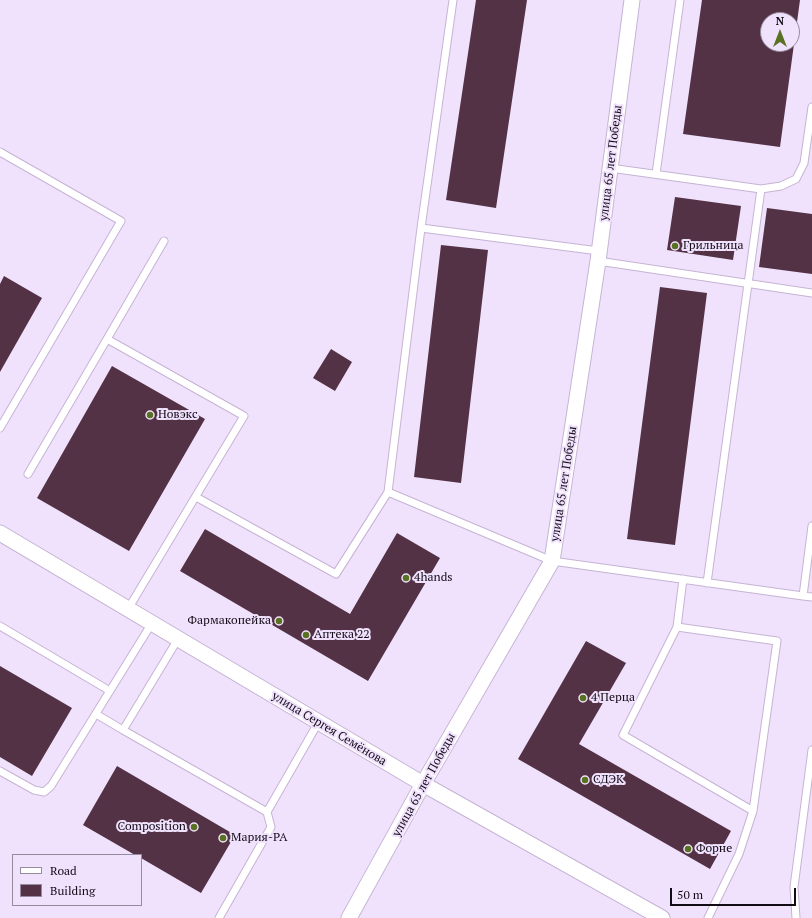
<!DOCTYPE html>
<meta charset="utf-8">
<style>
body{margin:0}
#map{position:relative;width:812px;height:918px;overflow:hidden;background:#f0e1fc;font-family:"PT Serif",serif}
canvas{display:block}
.legend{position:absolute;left:12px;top:854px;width:130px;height:52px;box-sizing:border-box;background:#f0e1fc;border:1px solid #978ba0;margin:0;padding:5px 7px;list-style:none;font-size:12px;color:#110b16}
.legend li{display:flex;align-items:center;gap:8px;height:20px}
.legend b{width:20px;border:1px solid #978ba0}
.north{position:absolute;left:760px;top:12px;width:40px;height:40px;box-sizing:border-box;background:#f0e1fc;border:1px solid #978ba0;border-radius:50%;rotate:0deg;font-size:11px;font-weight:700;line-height:16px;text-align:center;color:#110b16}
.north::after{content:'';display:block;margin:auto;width:14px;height:18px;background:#597123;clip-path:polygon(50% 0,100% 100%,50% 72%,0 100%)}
.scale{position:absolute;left:670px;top:888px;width:126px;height:18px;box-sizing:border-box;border:2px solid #110b16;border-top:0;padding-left:5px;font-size:12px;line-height:14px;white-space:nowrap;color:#110b16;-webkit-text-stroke:3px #f0e1fc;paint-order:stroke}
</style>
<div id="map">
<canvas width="812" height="918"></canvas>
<ul class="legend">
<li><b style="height:5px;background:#fff"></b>Road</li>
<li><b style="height:11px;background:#523244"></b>Building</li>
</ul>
<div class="north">N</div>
<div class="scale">50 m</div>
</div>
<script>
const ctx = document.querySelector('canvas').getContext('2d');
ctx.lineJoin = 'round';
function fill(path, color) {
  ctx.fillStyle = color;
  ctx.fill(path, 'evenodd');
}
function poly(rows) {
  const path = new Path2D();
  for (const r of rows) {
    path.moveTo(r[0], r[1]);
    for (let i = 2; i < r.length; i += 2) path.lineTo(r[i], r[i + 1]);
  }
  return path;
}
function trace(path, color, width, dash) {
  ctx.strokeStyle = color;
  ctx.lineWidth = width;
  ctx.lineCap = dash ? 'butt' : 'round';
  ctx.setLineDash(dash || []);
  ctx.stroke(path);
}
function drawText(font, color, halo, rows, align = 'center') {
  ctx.font = font + ' "PT Serif",serif';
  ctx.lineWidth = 4;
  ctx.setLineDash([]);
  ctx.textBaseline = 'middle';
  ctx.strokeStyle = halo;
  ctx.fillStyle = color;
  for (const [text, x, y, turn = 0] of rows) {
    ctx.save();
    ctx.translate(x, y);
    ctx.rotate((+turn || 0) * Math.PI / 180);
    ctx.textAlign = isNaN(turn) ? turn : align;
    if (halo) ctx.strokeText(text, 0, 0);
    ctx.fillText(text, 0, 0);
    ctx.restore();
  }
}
fill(poly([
 [476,0,527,0,496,208,446,200],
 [702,0,800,0,780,147,683,134],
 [768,20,792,20,792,44,768,44],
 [675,197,741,206,733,260,667,250],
 [767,208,812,214,812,274,759,267],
 [441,245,488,250,461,483,414,477],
 [4,276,42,298,0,372,0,284],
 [660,287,707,293,675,545,627,539],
 [331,349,352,362,335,391,313,378],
 [112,366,205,419,129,551,37,498],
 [205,529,350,614,397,533,440,558,368,681,180,571],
 [586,641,626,663,579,744,731,831,710,869,518,759],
 [0,666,72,708,32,776,0,757],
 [117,766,235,835,201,893,141,858,141,855,135,855,83,825]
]), '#523244');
const service = poly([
 [0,152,121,221,0,428],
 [610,168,761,189,781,186,796,179,804,163,812,107],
 [656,174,680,0],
 [421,228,599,251],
 [598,261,812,293],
 [28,474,107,339],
 [388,492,552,561,803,596],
 [196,497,336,574,388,492,421,228,453,0],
 [812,526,803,596,812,597],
 [683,579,677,627,623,735,753,811],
 [707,583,761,189],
 [128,609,244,416,107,339,164,241],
 [0,626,110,691],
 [677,627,777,641,753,811,739,854,708,918],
 [178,639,123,730,267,812,318,723],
 [96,714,123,730],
 [0,771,34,790,44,792,51,786,152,623],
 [219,918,271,827,267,812],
 [796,918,794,887,812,750]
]);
const minor = poly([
 [0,533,423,784,662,918],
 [349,918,423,784,552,561,598,261,632,0]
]);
trace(service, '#c5b4d3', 9);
trace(minor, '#c5b4d3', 17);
trace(service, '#fff', 7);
trace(minor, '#fff', 15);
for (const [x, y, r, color] of [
 [675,246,4,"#597123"],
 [150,415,4,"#597123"],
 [406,578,4,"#597123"],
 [279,621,4,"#597123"],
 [306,635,4,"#597123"],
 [583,698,4,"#597123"],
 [585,780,4,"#597123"],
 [194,827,4,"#597123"],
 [223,838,4,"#597123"],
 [688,849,4,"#597123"]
]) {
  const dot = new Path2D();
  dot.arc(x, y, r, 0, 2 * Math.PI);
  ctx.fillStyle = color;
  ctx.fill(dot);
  trace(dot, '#f0e1fc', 1.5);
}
drawText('12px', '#110b16', '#f0e1fc', [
 ["улица 65 лет Победы",611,163,-83],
 ["улица 65 лет Победы",564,484,-81],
 ["улица Сергея Семёнова",329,729,31],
 ["улица 65 лет Победы",424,785,-61]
]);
drawText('12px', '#110b16', '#f0e1fc', [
 ["Грильница",683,246],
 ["Новэкс",158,415],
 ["4hands",414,578],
 ["Фармакопейка",271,621,"right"],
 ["Аптека 22",314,635],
 ["4 Перца",591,698],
 ["СДЭК",593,780],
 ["Composition",186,827,"right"],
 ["Мария-РА",231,838],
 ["Форне",696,849]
], 'left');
</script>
